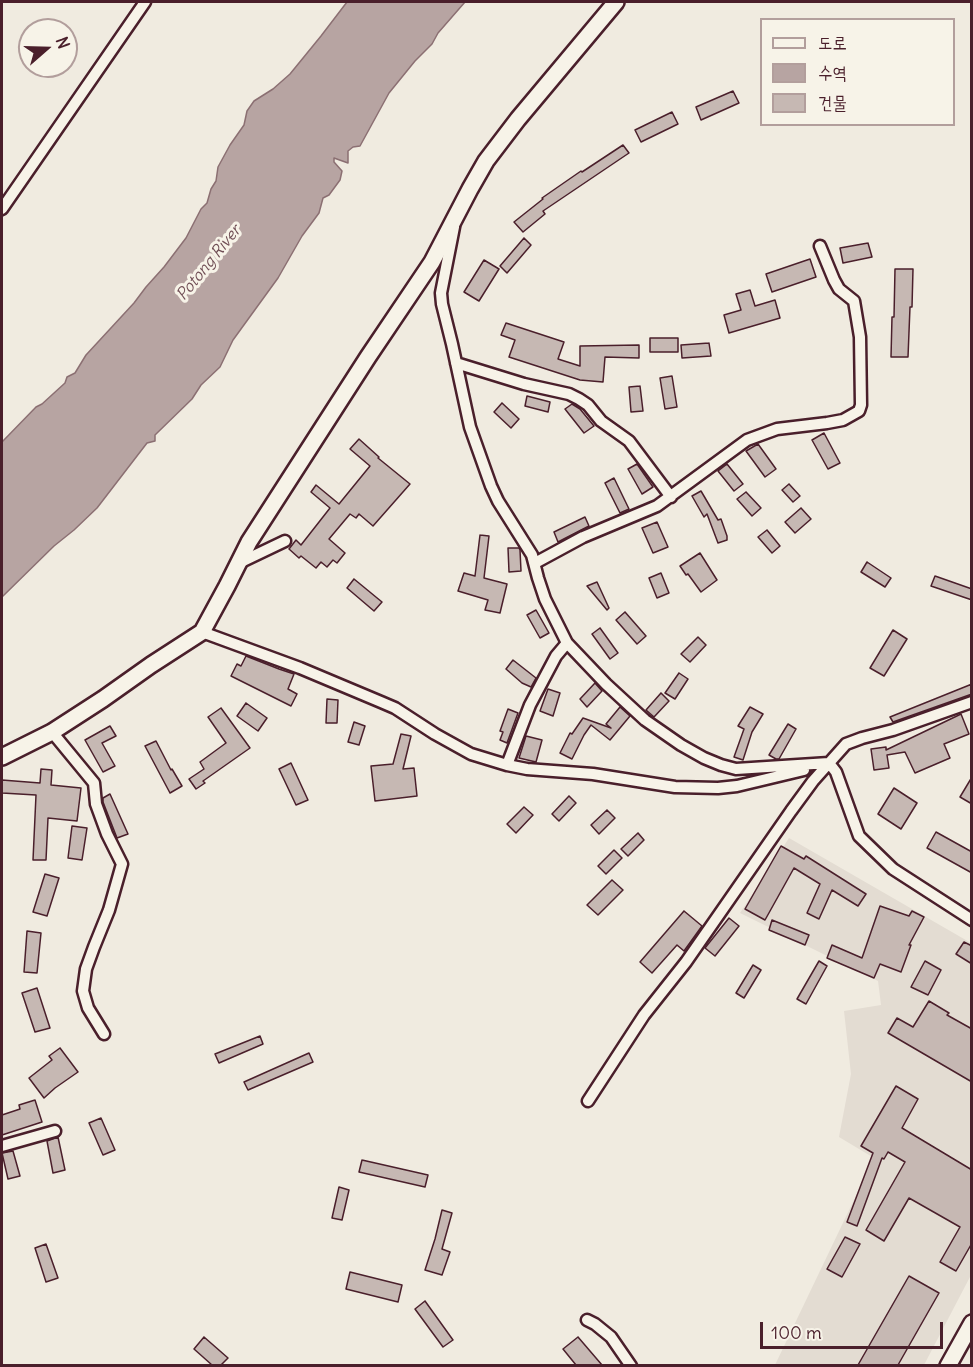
<!DOCTYPE html>
<meta charset="utf-8">
<style>
body{margin:0}
#map{position:relative;width:973px;height:1367px;overflow:hidden;background:#f0ebe0;font-family:Delius,"Poor Story",sans-serif}
canvas{display:block}
.frame{position:absolute;inset:0;border:3px solid #4a1f2b;pointer-events:none}
.legend{position:absolute;left:760px;top:18px;width:195px;height:108px;box-sizing:border-box;background:#f7f3e8;border:2px solid #b29e9c;margin:0;padding:8px 10px;list-style:none;font-size:18px;color:#4a1f2b}
.legend li{display:flex;align-items:center;gap:12px;height:30px}
.legend b{width:30px;border:2px solid #b29e9c}
.north{position:absolute;left:18px;top:18px;width:60px;height:60px;box-sizing:border-box;background:#f7f3e8;border:2px solid #b29e9c;border-radius:50%;rotate:70deg;font-size:16px;font-weight:700;line-height:24px;text-align:center;color:#4a1f2b}
.north::after{content:'';display:block;margin:auto;width:21px;height:27px;background:#4a1f2b;clip-path:polygon(50% 0,100% 100%,50% 72%,0 100%)}
.scale{position:absolute;left:760px;top:1322px;width:183px;height:27px;box-sizing:border-box;border:3px solid #4a1f2b;border-top:0;padding-left:8px;font-size:18px;line-height:21px;white-space:nowrap;color:#4a1f2b;-webkit-text-stroke:4px #f7f3e8;paint-order:stroke}
</style>
<div id="map">
<canvas width="973" height="1367"></canvas>
<div class="frame"></div>
<ul class="legend">
<li><b style="height:8px;background:#f7f3e8"></b>도로</li>
<li><b style="height:16px;background:#b7a4a2"></b>수역</li>
<li><b style="height:16px;background:#c6b8b3"></b>건물</li>
</ul>
<div class="north">N</div>
<div class="scale">100 m</div>
</div>
<script>
const ctx = document.querySelector('canvas').getContext('2d');
ctx.lineJoin = 'round';
function fill(path, color) {
  ctx.fillStyle = color;
  ctx.fill(path, 'evenodd');
}
function poly(rows) {
  const path = new Path2D();
  for (const r of rows) {
    path.moveTo(r[0], r[1]);
    for (let i = 2; i < r.length; i += 2) path.lineTo(r[i], r[i + 1]);
  }
  return path;
}
function trace(path, color, width, dash) {
  ctx.strokeStyle = color;
  ctx.lineWidth = width;
  ctx.lineCap = dash ? 'butt' : 'round';
  ctx.setLineDash(dash || []);
  ctx.stroke(path);
}
function drawText(font, color, halo, rows, align = 'center') {
  ctx.font = font + ' Delius,sans-serif';
  ctx.lineWidth = 6;
  ctx.setLineDash([]);
  ctx.textBaseline = 'middle';
  ctx.strokeStyle = halo;
  ctx.fillStyle = color;
  for (const [text, x, y, turn = 0] of rows) {
    ctx.save();
    ctx.translate(x, y);
    ctx.rotate((+turn || 0) * Math.PI / 180);
    ctx.textAlign = isNaN(turn) ? turn : align;
    if (halo) ctx.strokeText(text, 0, 0);
    ctx.fillText(text, 0, 0);
    ctx.restore();
  }
}
fill(poly([
 [789,838,971,943,971,1275,924,1365,775,1365,874,1158,839,1137,851,1074,844,1011,881,1005,878,981,740,913]
]), '#e3dcd2');
const water = poly([
 [347,2,465,2,438,33,432,44,415,61,389,93,360,146,353,147,348,151,348,163,334,158,334,162,342,171,340,180,329,195,323,198,319,213,302,236,278,278,233,340,220,367,201,385,192,399,155,435,155,441,147,443,97,508,74,530,54,546,2,597,2,442,36,407,42,404,65,383,67,377,75,373,86,355,134,303,146,287,164,267,186,238,201,209,207,203,211,189,216,181,218,167,230,145,244,125,247,111,254,101,273,89,290,74,321,36,347,2]
]);
fill(water, '#b7a4a2');
trace(water, '#8b6f72', 1.5);
const building = poly([
 [733,91,739,103,701,120,696,107,733,91],
 [672,112,678,124,641,142,635,130,672,112],
 [623,145,629,153,543,211,545,214,523,232,514,222,543,199,542,198,581,171,582,172,623,145],
 [524,238,531,245,507,273,500,266,524,238],
 [868,243,872,257,843,263,840,248,868,243],
 [810,259,816,277,772,292,766,274,810,259],
 [484,260,499,269,479,301,464,292,484,260],
 [895,269,913,269,912,307,910,307,908,357,891,357,892,317,894,317,895,269],
 [750,290,755,306,775,300,780,318,729,333,724,315,741,310,736,294,750,290],
 [506,323,564,342,558,359,580,366,580,346,639,345,639,358,605,357,603,382,580,380,509,357,515,340,501,335,506,323],
 [650,338,678,338,678,352,650,352,650,338],
 [709,343,711,356,682,358,681,345,709,343],
 [672,376,677,407,665,409,660,378,672,376],
 [640,386,643,411,631,412,629,387,640,386],
 [527,396,550,402,548,412,525,406,527,396],
 [502,403,519,419,511,428,494,412,502,403],
 [572,404,580,409,594,426,584,433,565,409,572,404],
 [824,433,840,463,828,469,812,440,824,433],
 [359,439,379,457,378,458,410,484,373,526,359,514,356,518,350,514,329,539,345,553,337,563,333,560,327,567,321,562,316,568,301,556,299,558,289,549,296,540,301,545,330,508,311,492,316,485,339,504,370,466,350,449,359,439],
 [758,444,776,469,765,477,746,451,758,444],
 [637,464,653,487,642,494,628,469,637,464],
 [727,464,743,484,734,491,718,471,727,464],
 [614,478,629,509,620,513,605,483,614,478],
 [789,484,800,496,793,502,782,490,789,484],
 [701,491,718,520,721,519,727,536,727,540,718,543,707,514,704,517,692,496,701,491],
 [746,492,761,508,752,516,737,499,746,492],
 [801,508,811,519,795,533,785,522,801,508],
 [585,517,589,526,558,542,554,532,585,517],
 [657,522,668,547,653,553,642,528,657,522],
 [767,530,780,546,772,553,758,537,767,530],
 [480,535,489,536,484,578,507,584,500,613,485,610,488,600,458,591,464,573,475,576,480,535],
 [508,548,519,548,520,550,521,571,509,572,508,548],
 [700,553,717,580,701,592,688,574,686,575,680,566,700,553],
 [867,562,891,578,885,587,861,572,867,562],
 [661,573,669,593,657,598,649,578,661,573],
 [935,576,972,589,972,600,931,586,935,576],
 [354,579,382,602,374,611,347,588,354,579],
 [597,582,609,608,607,610,587,586,597,582],
 [536,610,549,633,540,638,527,615,536,610],
 [625,612,646,636,637,644,616,620,625,612],
 [600,628,618,653,610,659,592,634,600,628],
 [893,630,907,639,884,676,870,668,893,630],
 [698,637,706,645,690,662,681,654,698,637],
 [246,656,279,669,294,674,288,689,297,694,291,706,231,676,237,664,241,666,246,656],
 [513,660,536,678,531,687,522,683,506,669,513,660],
 [679,673,688,679,675,699,665,693,679,673],
 [595,683,602,691,587,707,580,699,595,683],
 [972,684,972,694,893,722,890,717,972,684],
 [548,689,560,693,553,716,540,711,548,689],
 [661,693,669,701,654,717,646,710,661,693],
 [327,699,338,700,337,723,326,723,327,699],
 [246,703,267,718,258,731,237,716,246,703],
 [620,707,630,716,610,740,591,725,584,735,572,759,560,753,570,733,572,734,583,718,611,728,606,724,620,707],
 [750,707,763,714,752,732,743,760,734,757,744,729,738,726,750,707],
 [221,708,250,748,203,781,205,783,196,789,189,779,204,769,200,762,226,743,208,717,221,708],
 [508,709,518,713,507,743,500,740,503,732,500,731,508,709],
 [961,714,969,734,944,744,950,758,915,773,905,752,887,755,889,768,874,770,871,749,886,747,886,750,961,714],
 [354,722,365,726,359,745,348,742,354,722],
 [788,724,796,729,779,759,776,759,769,755,788,724],
 [110,726,116,736,102,743,115,766,103,772,85,740,110,726],
 [401,734,411,736,403,769,414,768,417,796,375,801,371,766,393,764,401,734],
 [526,736,542,740,536,762,519,758,526,736],
 [156,741,171,770,172,769,182,786,170,793,145,746,156,741],
 [291,763,308,800,296,805,279,769,291,763],
 [41,769,52,770,51,785,81,788,77,821,48,818,46,860,33,860,36,795,2,793,2,780,40,783,41,769],
 [972,777,972,804,960,797,972,777],
 [894,788,917,803,901,829,878,814,894,788],
 [110,794,128,834,117,838,103,802,103,798,110,794],
 [569,796,576,803,559,821,552,814,569,796],
 [524,807,533,815,516,833,507,824,524,807],
 [607,810,615,818,599,834,591,825,607,810],
 [72,826,87,828,82,860,68,858,72,826],
 [936,832,972,852,972,873,927,848,936,832],
 [638,833,644,840,628,856,621,849,638,833],
 [781,846,804,859,806,856,866,894,858,906,832,890,819,919,807,913,820,884,794,868,765,920,745,909,781,846],
 [614,850,622,858,606,874,598,866,614,850],
 [45,874,59,878,47,916,33,912,45,874],
 [612,880,623,890,598,915,587,905,612,880],
 [880,906,909,916,912,911,924,917,909,945,911,945,901,972,880,964,874,978,827,958,832,945,862,958,880,906],
 [684,911,702,926,684,951,677,945,652,973,640,962,684,911],
 [729,918,739,926,715,956,705,948,729,918],
 [772,920,809,935,805,945,769,930,772,920],
 [27,931,41,933,37,973,24,972,27,931],
 [964,942,972,946,972,964,956,954,964,942],
 [819,961,827,966,806,1004,797,999,819,961],
 [925,961,941,970,928,995,911,987,925,961],
 [753,965,761,970,744,998,736,993,753,965],
 [37,988,50,1028,35,1032,22,993,37,988],
 [929,1001,949,1013,947,1015,972,1029,972,1082,888,1033,897,1018,913,1027,929,1001],
 [260,1036,263,1044,219,1063,215,1054,260,1036],
 [60,1048,78,1072,55,1088,44,1098,29,1078,52,1060,49,1056,60,1048],
 [309,1053,313,1062,248,1090,244,1082,309,1053],
 [896,1086,918,1099,902,1128,972,1170,972,1243,956,1271,940,1262,960,1227,909,1198,884,1241,866,1230,905,1162,888,1152,884,1159,882,1158,857,1226,847,1222,873,1153,861,1146,896,1086],
 [35,1100,42,1122,2,1135,2,1115,20,1109,19,1105,35,1100],
 [101,1118,115,1150,103,1155,89,1123,101,1118],
 [58,1137,65,1170,53,1173,47,1141,58,1137],
 [13,1151,20,1176,8,1179,2,1153,13,1151],
 [362,1160,428,1175,425,1187,359,1172,362,1160],
 [339,1187,349,1190,342,1220,332,1218,339,1187],
 [442,1210,452,1213,442,1249,450,1252,442,1275,425,1270,435,1239,442,1210],
 [845,1237,860,1244,842,1277,827,1269,845,1237],
 [46,1244,58,1278,46,1282,35,1248,46,1244],
 [350,1272,402,1285,398,1302,346,1289,350,1272],
 [909,1276,939,1293,898,1365,858,1365,909,1276],
 [425,1301,453,1340,443,1347,415,1309,425,1301],
 [204,1337,228,1358,221,1365,212,1365,194,1349,204,1337],
 [578,1337,602,1365,576,1365,563,1349,578,1337]
]);
fill(building, '#c6b8b3');
trace(building, '#4a1f2b', 1.5);
const street = poly([
 [2,209,145,2],
 [454,227,441,293,442,304,452,344,470,427,491,486,498,501,532,555,538,578,545,599,567,643,606,684,645,720,681,745,704,758,721,765,736,769,829,763],
 [456,363,524,384,569,394,579,399,588,405,601,421,629,441,671,497],
 [239,563,285,541],
 [535,563,583,537,657,506,747,440,777,429,827,423,843,420,859,411,861,405,860,337,854,301,839,289,834,280,820,246],
 [202,632,300,668,381,702,395,708,435,734,471,754,507,765,527,769,593,774,675,787,718,788,737,786,804,770],
 [52,732,94,783,96,804,107,834,122,864,109,910,94,947,86,969,83,991,88,1008,104,1034],
 [829,763,836,772,859,836,893,869,972,920],
 [507,765,530,705,556,656,567,643],
 [588,1101,644,1015,686,962,791,811,813,781,846,744,862,738,893,730,972,702],
 [2,1146,55,1131],
 [587,1320,595,1324,611,1337,631,1366]
]);
const secondary = poly([
 [2,757,52,732,103,699,151,665,202,632,227,586,249,542,368,357,432,262,470,189,486,161,518,119,616,2],
 [948,1366,972,1323]
]);
trace(street, '#4a1f2b', 15);
trace(secondary, '#4a1f2b', 20);
trace(street, '#f7f3e8', 10);
trace(secondary, '#f7f3e8', 15);
drawText('italic 16px', '#704e55', '#f7f3e8', [
 ["Potong River",209,263,-51]
]);
</script>
